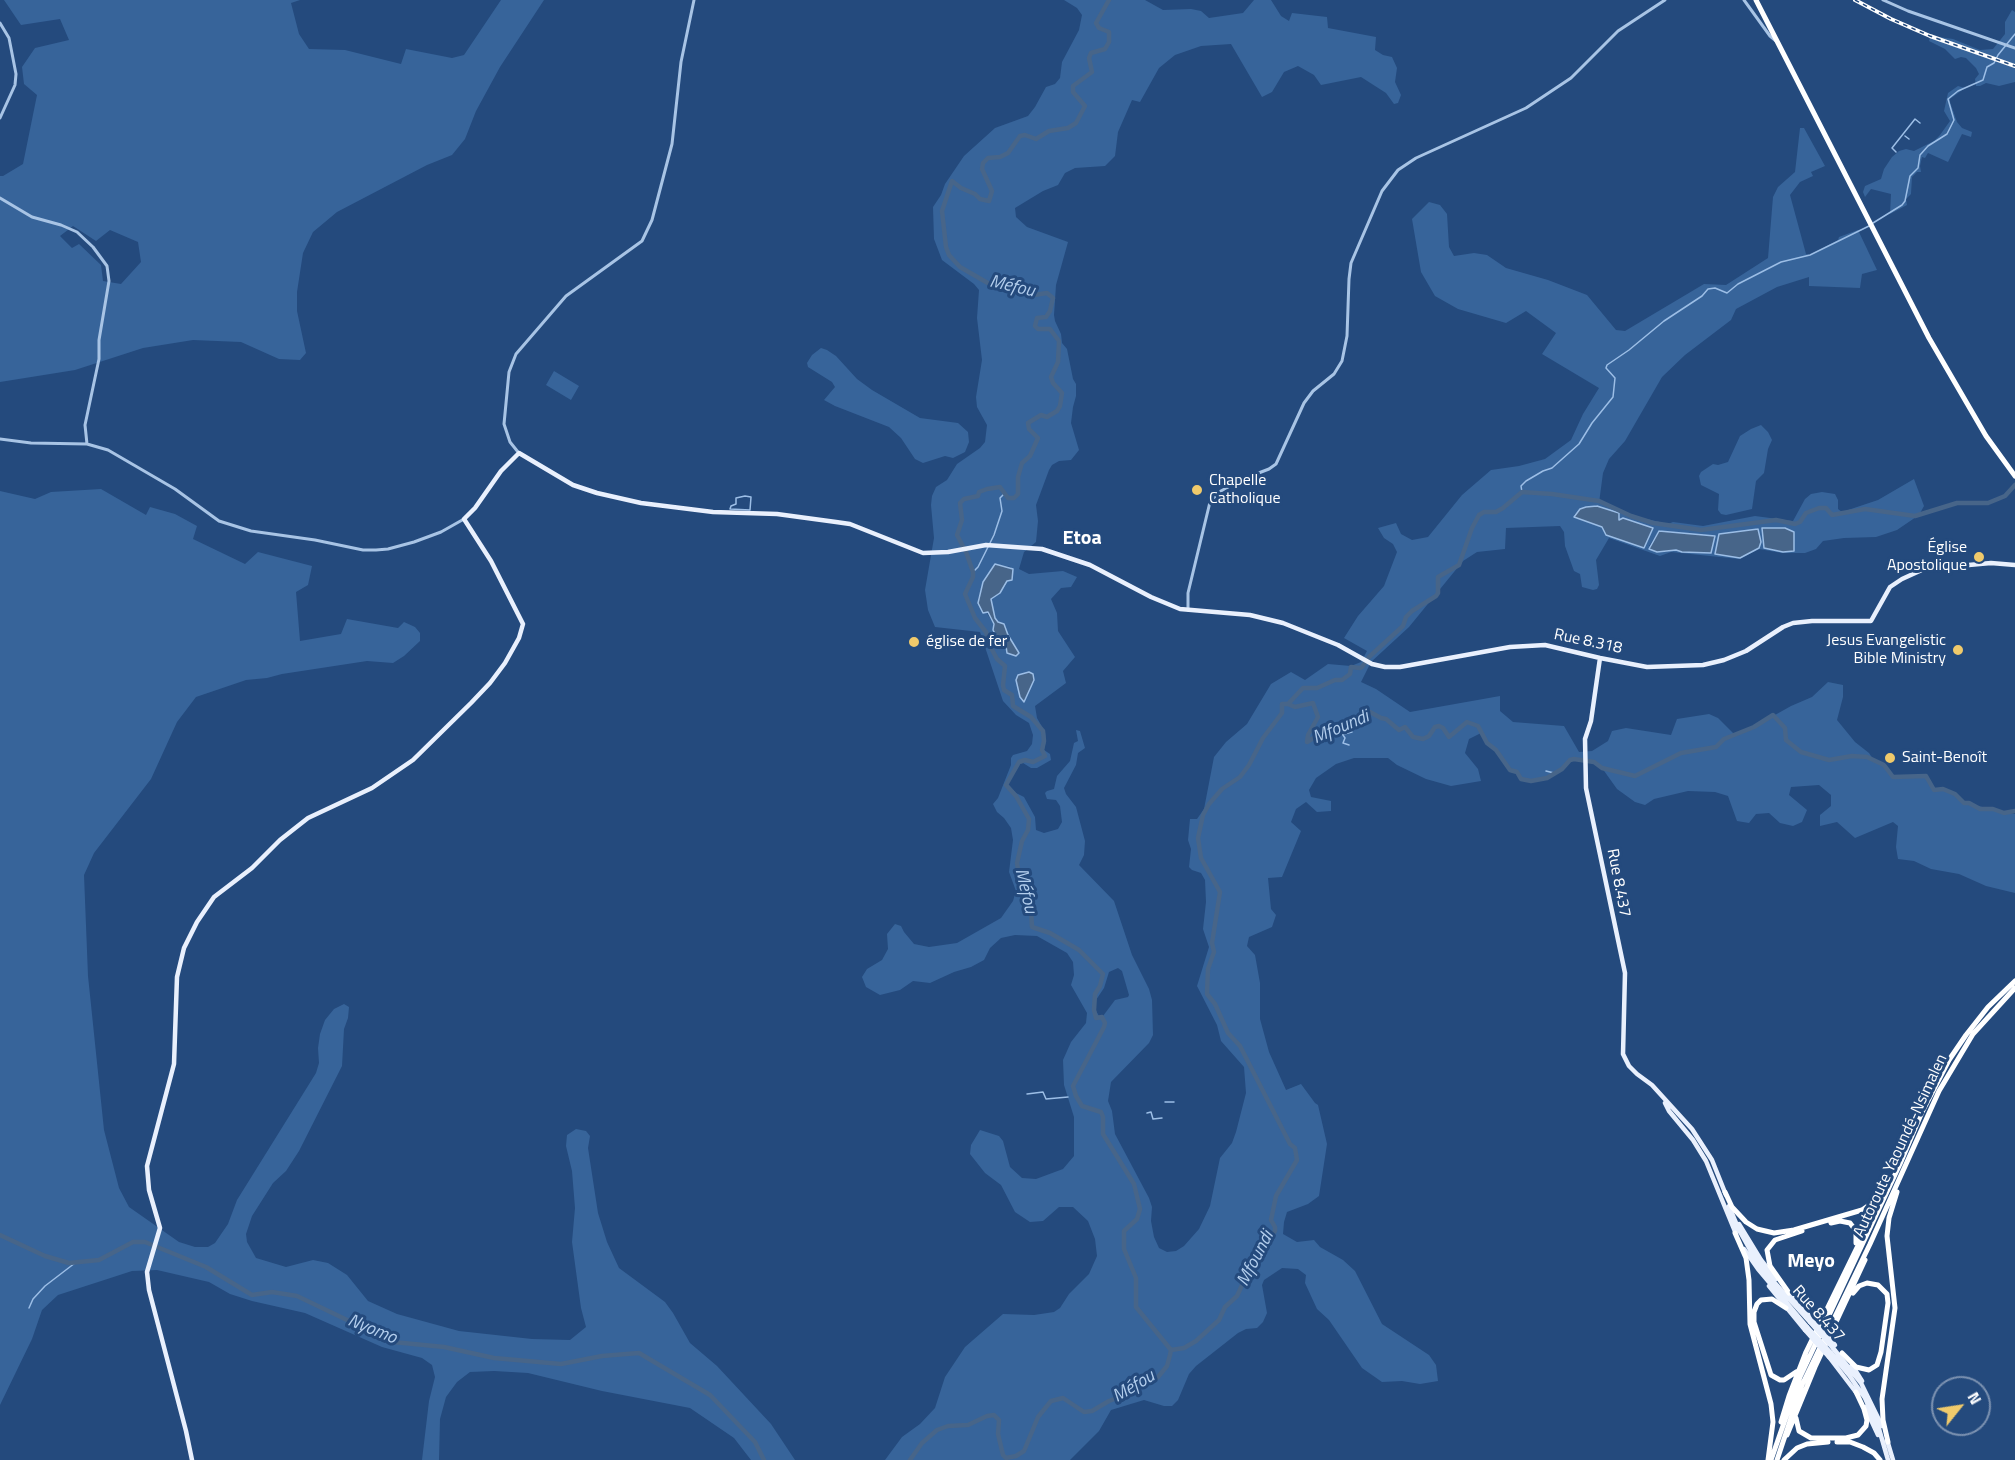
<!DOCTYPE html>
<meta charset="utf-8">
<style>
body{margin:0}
#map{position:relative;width:2015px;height:1460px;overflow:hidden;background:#244a7d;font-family:"Titillium Web",sans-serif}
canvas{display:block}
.north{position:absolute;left:1931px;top:1376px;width:60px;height:60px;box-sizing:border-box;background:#244a7d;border:2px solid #7c92b1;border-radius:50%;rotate:60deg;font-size:16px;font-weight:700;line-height:24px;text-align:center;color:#fff}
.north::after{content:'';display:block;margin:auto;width:21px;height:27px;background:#f0ca6b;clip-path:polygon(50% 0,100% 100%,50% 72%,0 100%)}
</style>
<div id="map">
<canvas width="2015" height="1460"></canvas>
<div class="north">N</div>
</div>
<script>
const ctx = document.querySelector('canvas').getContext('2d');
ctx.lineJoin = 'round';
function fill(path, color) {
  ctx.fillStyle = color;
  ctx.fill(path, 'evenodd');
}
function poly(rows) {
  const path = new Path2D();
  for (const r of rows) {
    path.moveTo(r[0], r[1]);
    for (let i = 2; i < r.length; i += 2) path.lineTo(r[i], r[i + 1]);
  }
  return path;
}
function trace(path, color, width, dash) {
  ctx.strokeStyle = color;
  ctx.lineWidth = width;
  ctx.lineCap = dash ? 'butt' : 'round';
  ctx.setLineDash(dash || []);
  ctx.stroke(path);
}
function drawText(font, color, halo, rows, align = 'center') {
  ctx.font = font + ' "Titillium Web",sans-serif';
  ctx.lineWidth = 6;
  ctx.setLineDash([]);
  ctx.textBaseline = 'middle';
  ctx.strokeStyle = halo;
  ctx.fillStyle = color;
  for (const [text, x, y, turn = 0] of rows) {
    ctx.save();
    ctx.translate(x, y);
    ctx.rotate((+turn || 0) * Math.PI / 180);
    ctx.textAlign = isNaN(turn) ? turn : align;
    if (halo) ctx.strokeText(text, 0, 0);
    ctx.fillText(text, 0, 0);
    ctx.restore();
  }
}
fill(poly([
 [4,0,300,0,291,3,299,34,309,49,345,50,401,64,406,49,452,58,464,55,501,0,544,0,500,67,476,111,465,139,452,155,427,165,337,212,313,232,303,253,297,292,297,311,306,353,300,360,279,359,241,342,193,340,143,348,75,370,0,382,0,176,3,176,23,164,37,95,24,84,22,67,35,48,69,40,60,19,21,25],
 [73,226,96,241,110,230,138,242,141,262,121,284,103,281,101,265,79,244,72,248,60,236],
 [1064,0,1145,0,1163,10,1191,9,1201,11,1209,18,1243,13,1254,0,1271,0,1281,16,1289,21,1292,13,1327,17,1328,28,1376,37,1375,50,1383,55,1392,57,1397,68,1395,82,1401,95,1398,103,1394,104,1386,93,1361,77,1321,85,1314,75,1298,66,1284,72,1272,92,1262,97,1231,44,1201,46,1175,55,1159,68,1140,102,1132,100,1118,132,1115,156,1105,166,1075,168,1065,173,1058,185,1043,191,1015,208,1016,217,1027,227,1068,242,1056,285,1054,315,1055,321,1061,334,1062,343,1067,349,1073,379,1076,384,1076,396,1073,407,1071,423,1079,450,1071,460,1059,461,1052,465,1049,470,1036,505,1038,521,1036,542,1024,552,1019,569,1029,574,1063,571,1077,577,1071,587,1061,588,1051,599,1057,613,1058,631,1075,657,1063,671,1066,683,1035,706,1037,718,1045,732,1046,740,1044,750,1050,754,1051,760,1037,768,1031,768,1023,763,1020,764,1008,784,1016,793,1024,797,1035,817,1036,830,1044,833,1058,829,1062,822,1060,806,1056,800,1047,799,1045,793,1047,791,1054,789,1057,776,1070,761,1074,743,1078,741,1076,730,1080,731,1085,748,1078,753,1076,765,1064,788,1066,794,1076,807,1085,841,1084,855,1079,865,1114,901,1132,955,1149,989,1152,1000,1153,1035,1149,1043,1111,1082,1108,1101,1112,1111,1115,1134,1149,1198,1152,1207,1151,1221,1154,1237,1159,1248,1167,1252,1176,1251,1184,1246,1199,1229,1210,1206,1220,1158,1232,1143,1236,1132,1246,1093,1244,1067,1221,1041,1217,1025,1197,986,1209,947,1203,929,1206,902,1205,880,1201,873,1192,870,1189,867,1191,849,1188,840,1190,819,1197,819,1204,809,1214,757,1226,742,1247,724,1271,684,1291,672,1305,680,1328,664,1351,666,1361,662,1367,651,1344,638,1358,616,1384,586,1397,552,1393,544,1384,538,1378,528,1396,523,1401,534,1412,540,1428,537,1462,495,1491,470,1519,466,1545,459,1571,440,1583,414,1599,388,1542,354,1556,333,1526,311,1506,323,1458,309,1435,296,1421,272,1412,219,1429,202,1440,205,1447,214,1449,247,1454,256,1474,253,1487,255,1506,268,1548,280,1587,295,1616,330,1625,331,1704,284,1726,285,1768,258,1773,197,1778,187,1795,172,1800,128,1804,128,1825,166,1811,172,1813,176,1800,182,1790,195,1806,254,1810,255,1838,240,1839,237,1858,230,1877,270,1862,274,1860,288,1809,286,1809,277,1777,287,1736,309,1731,320,1685,355,1662,377,1625,441,1609,459,1603,473,1599,503,1626,514,1668,524,1673,522,1703,526,1755,516,1793,521,1805,499,1811,494,1822,492,1835,494,1838,500,1838,509,1842,512,1878,500,1914,479,1924,506,1919,515,1897,530,1876,537,1844,538,1823,541,1816,549,1805,553,1782,553,1759,549,1739,559,1671,552,1660,556,1609,538,1596,560,1599,585,1597,589,1593,590,1582,587,1580,574,1574,571,1565,546,1564,532,1560,526,1506,528,1505,549,1477,552,1463,561,1409,627,1371,662,1361,682,1376,689,1410,712,1500,696,1500,711,1513,722,1564,726,1579,752,1592,751,1608,741,1612,731,1626,728,1671,735,1677,719,1709,714,1718,718,1734,734,1754,727,1769,717,1775,715,1791,706,1812,697,1828,682,1843,685,1843,697,1837,720,1855,742,1869,753,1873,759,1884,765,1892,776,1926,776,1934,790,1943,789,1955,794,1964,803,2015,814,2015,893,1986,886,1959,874,1931,869,1914,861,1898,859,1896,847,1898,826,1893,822,1855,838,1837,822,1820,826,1820,815,1831,806,1831,795,1819,785,1791,787,1789,795,1807,810,1802,822,1793,826,1780,823,1769,813,1756,814,1749,823,1737,821,1728,796,1715,792,1688,791,1654,799,1645,805,1635,802,1617,789,1602,768,1594,762,1574,759,1570,760,1562,769,1547,778,1531,781,1521,779,1517,772,1505,764,1496,750,1487,743,1481,733,1469,739,1465,753,1478,769,1481,781,1451,786,1426,779,1397,765,1388,758,1354,758,1336,764,1316,778,1309,790,1311,797,1331,801,1331,811,1317,812,1306,802,1296,809,1291,822,1301,831,1282,877,1268,878,1271,909,1276,915,1272,927,1249,937,1247,946,1255,955,1260,983,1260,1019,1269,1052,1286,1090,1301,1084,1315,1103,1318,1105,1327,1144,1319,1196,1308,1204,1287,1212,1284,1222,1283,1234,1297,1242,1314,1240,1320,1247,1343,1260,1355,1271,1382,1324,1429,1355,1436,1365,1438,1381,1420,1384,1402,1381,1382,1382,1362,1368,1329,1320,1317,1309,1305,1283,1306,1275,1298,1269,1282,1268,1264,1280,1262,1285,1267,1313,1263,1322,1257,1328,1246,1329,1238,1333,1196,1366,1189,1374,1178,1400,1172,1406,1164,1406,1144,1400,1111,1410,1099,1431,1070,1460,885,1460,902,1437,920,1424,935,1408,945,1377,965,1347,1003,1314,1034,1315,1054,1312,1060,1308,1069,1294,1089,1274,1097,1256,1095,1239,1088,1221,1073,1207,1059,1207,1043,1221,1030,1222,1015,1212,1001,1185,985,1173,970,1154,971,1145,980,1130,999,1136,1003,1141,1010,1167,1022,1178,1036,1179,1063,1169,1074,1156,1074,1117,1064,1085,1063,1060,1071,1042,1086,1023,1087,1013,1071,985,1074,975,1073,962,1067,953,1037,936,1015,935,1001,938,990,948,984,960,971,967,954,972,930,983,913,981,900,990,880,995,866,987,862,977,867,969,882,960,888,949,887,934,895,924,901,926,904,932,914,944,929,947,957,943,1001,918,1013,901,1016,891,1009,872,1013,840,1011,828,1004,818,997,812,993,804,998,798,1011,765,1011,758,1013,755,1027,751,1032,744,1033,735,1029,723,1016,715,1003,701,980,632,935,627,928,610,925,590,934,538,931,505,932,496,936,487,947,480,957,464,980,448,985,442,987,425,977,407,976,397,982,360,977,318,979,290,974,284,942,260,934,239,933,207,941,195,945,184,964,156,995,128,1028,116,1035,107,1046,87,1055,84,1060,78,1062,62,1079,30,1082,15,1077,8],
 [1580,509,1620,514,1619,520,1623,518,1653,528,1605,531,1602,527,1575,518,1574,515],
 [1659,531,1699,536,1714,536,1682,552,1677,550,1663,552,1649,546],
 [995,564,1011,567,1006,585,1000,593,991,599,995,618,998,622,1004,624,1008,635,1018,650,997,644,997,637,993,630,995,626,978,599,983,582],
 [1118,968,1122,971,1129,995,1128,997,1115,1000,1103,1016,1099,1016,1096,1011,1096,1000,1104,988,1109,972],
 [2012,10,2015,12,2015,82,1999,86,1986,83,1980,86,1976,86,1975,79,1979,74,1976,68,1966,58,1961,57,1955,59,1945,49,1929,41,1930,38,1939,37,1953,39,1980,50,1993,49,2005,34,2005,22],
 [1958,86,1965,88,1950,99,1950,102,1957,122,1962,128,1972,132,1971,137,1962,134,1948,162,1928,153,1925,158,1922,157,1920,166,1921,172,1917,172,1912,177,1911,194,1906,199,1907,205,1890,214,1891,194,1871,189,1865,197,1863,192,1865,186,1881,179,1884,169,1892,157,1899,151,1906,149,1914,151,1934,141,1940,135,1950,121,1944,111,1948,93],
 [821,348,827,350,836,356,857,379,872,390,920,418,958,423,968,432,969,442,965,452,953,458,945,456,923,463,915,459,901,438,889,427,835,406,824,400,835,387,832,382,808,367,807,363,812,355],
 [554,371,579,386,571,400,546,385],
 [1761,425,1768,432,1772,440,1768,449,1764,473,1756,481,1752,509,1726,515,1721,514,1718,510,1719,494,1701,485,1699,476,1701,472,1713,464,1718,465,1728,462,1740,436,1751,429],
 [101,489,146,515,150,507,175,514,197,526,193,539,245,564,258,552,312,566,308,585,296,592,300,641,341,634,347,619,398,628,404,622,415,627,420,633,420,641,404,656,393,663,367,661,282,674,267,678,246,680,196,697,177,722,151,779,94,853,84,875,88,976,104,1130,119,1188,129,1207,179,1242,195,1247,208,1247,215,1243,228,1224,237,1200,316,1073,319,1063,318,1048,320,1034,325,1020,334,1009,344,1004,349,1007,348,1018,344,1029,342,1066,299,1151,286,1171,273,1183,252,1216,246,1234,247,1242,256,1258,286,1267,313,1260,328,1263,347,1275,368,1301,397,1314,459,1331,532,1339,570,1340,586,1327,581,1308,572,1242,575,1208,572,1171,566,1146,567,1135,576,1129,586,1131,590,1136,588,1148,598,1213,607,1242,619,1268,665,1302,673,1313,690,1343,717,1366,771,1424,795,1460,751,1460,734,1438,690,1408,602,1391,528,1373,494,1371,470,1372,457,1382,446,1397,440,1419,439,1460,422,1460,429,1401,435,1377,432,1365,422,1358,382,1347,305,1313,252,1301,230,1294,209,1282,157,1270,132,1271,58,1295,42,1310,32,1339,0,1405,0,491,35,499,51,492]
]), '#37649a');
const water = poly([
 [1597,506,1619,513,1619,520,1623,518,1653,528,1644,548,1606,535,1602,527,1574,517,1580,509,1586,507,1597,506],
 [1762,528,1785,528,1794,532,1794,551,1783,552,1764,548,1762,528],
 [1758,529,1761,542,1759,548,1740,558,1715,554,1719,534,1758,529],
 [1659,531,1715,536,1711,553,1682,552,1676,550,1657,552,1649,549,1659,531],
 [995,564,1013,569,1012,580,1007,581,1000,593,991,599,995,618,998,622,1004,624,1008,635,1019,653,1016,656,1007,653,1006,646,1001,647,997,644,997,637,993,630,994,624,988,612,983,613,978,603,983,582,995,564],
 [1029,672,1033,674,1034,680,1024,702,1020,697,1016,680,1018,675,1029,672]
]);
fill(water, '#476589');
trace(water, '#9cbee6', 1.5);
trace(poly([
 [1905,136,1909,139],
 [1896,152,1892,148,1915,119,1920,123],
 [1873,223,1902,205,1905,201,1910,176,1918,168,1920,155,1928,146,1947,134,1954,120,1948,99,1958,91,1983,80,1987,67,1994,63,1998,55,2015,34],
 [1522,492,1521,486,1526,481,1543,471,1552,468,1579,444,1592,423,1613,397,1615,378,1606,368,1607,365,1629,350,1664,321,1702,296,1708,289,1715,288,1727,293,1738,284,1781,262,1810,255,1869,226],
 [745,496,751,497,750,510,730,509,731,506,736,504,736,498,745,496],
 [973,572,978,567,994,535,1002,511,1000,498,1005,493],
 [1349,745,1343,743,1345,738,1341,732,1344,734,1352,732],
 [1546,771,1554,773],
 [1027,1094,1043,1092,1046,1099,1068,1097],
 [1165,1102,1174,1102],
 [1147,1113,1151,1112,1153,1119,1162,1118],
 [29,1308,33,1299,45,1286,75,1263]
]), '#9cbee6', 1.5);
trace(poly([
 [1288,704,1295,707,1313,703,1318,717,1308,735,1307,742,1325,731,1333,730,1341,732,1345,724,1353,719,1360,720,1370,712,1381,718,1386,719,1399,730,1405,727,1413,737,1423,739,1429,736,1435,727,1439,726,1443,728,1449,737,1467,722,1478,726,1487,743,1496,750,1510,770,1517,772,1521,779,1531,781,1547,778,1562,769,1570,760,1574,759,1594,762,1602,768,1635,776,1681,753,1716,747,1724,739,1754,727,1773,715,1785,728,1786,740,1801,752,1829,760,1852,756,1867,757,1884,765,1893,777,1926,776,1934,790,1943,789,1955,794,1964,803,1969,803,1980,809,1993,809,2004,813,2015,811],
 [0,1235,45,1256,69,1263,99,1260,133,1242,145,1242,206,1267,252,1295,272,1292,297,1296,393,1342,444,1347,494,1358,561,1364,602,1356,639,1353,710,1395,755,1442,764,1460],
 [1171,1350,1184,1348,1196,1341,1219,1320,1225,1307,1237,1296,1253,1262,1275,1231,1275,1227,1271,1220,1276,1196,1297,1160,1295,1148,1290,1144,1240,1046,1228,1033,1215,1004,1207,994,1208,969,1214,952,1212,943,1220,892,1201,858,1198,838,1203,815,1209,804,1222,789,1240,777,1249,765,1263,738,1282,713,1282,704,1288,704,1303,688,1317,688,1335,680,1342,680,1350,674,1351,667,1360,668,1362,667,1369,657,1403,626,1406,617,1412,611,1436,596,1438,593,1438,577,1459,565,1472,528,1479,515,1484,512,1496,512,1503,508,1522,492,1552,494,1599,501,1631,516,1653,523,1701,530,1776,520,1795,524,1800,522,1806,513,1819,508,1826,508,1832,515,1865,509,1915,516,1957,503,1988,503,2005,496,2015,485],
 [910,1460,922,1443,937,1430,948,1426,968,1425,987,1416,994,1415,999,1420,998,1434,1003,1455,1006,1458,1016,1456,1024,1451,1038,1417,1051,1401,1063,1398,1084,1412,1092,1411,1109,1401,1131,1393,1158,1377,1167,1366,1170,1355,1171,1350,1136,1307,1136,1278,1124,1249,1124,1231,1137,1219,1140,1209,1134,1184,1103,1134,1103,1117,1101,1112,1082,1106,1076,1096,1073,1086,1104,1027,1105,1023,1102,1017,1096,1018,1094,1010,1095,994,1100,986,1103,974,1079,950,1050,933,1032,927,1031,908,1027,892,1019,875,1017,863,1022,841,1028,830,1029,819,1016,796,1006,785,1019,762,1025,760,1033,762,1045,756,1042,750,1044,741,1043,731,1031,717,1013,706,1012,695,1004,690,1003,685,1005,666,997,659,990,646,986,632,975,618,965,594,973,577,973,572,966,552,957,535,962,520,960,503,964,499,978,496,979,492,987,489,1000,487,1008,498,1014,498,1018,494,1018,477,1022,463,1030,456,1038,438,1029,429,1028,423,1041,415,1047,417,1057,411,1060,406,1062,393,1053,383,1051,377,1058,362,1059,341,1050,329,1038,329,1035,326,1037,318,1046,317,1050,311,1053,298,1047,293,1034,295,1008,287,993,286,960,267,949,255,946,247,942,211,952,181,961,188,975,194,980,199,989,201,992,191,982,169,983,163,988,158,1000,157,1008,153,1020,136,1025,135,1036,139,1049,131,1068,128,1076,123,1085,106,1073,92,1073,86,1092,72,1089,58,1091,53,1105,49,1109,42,1109,32,1099,28,1096,23,1109,0]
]), '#476589', 4.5);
trace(poly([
 [1744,0,1770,36,1776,41],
 [1883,0,1908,11,2015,48],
 [0,23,9,38,16,74,15,85,0,118],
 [0,198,32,217,61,225,77,232,93,247,107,266,109,281,99,340,99,359,85,425,87,444],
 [0,439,31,443,87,444,108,450,175,489,219,521,251,531,315,540,363,550,376,550,388,549,414,542,441,532,464,519],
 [518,452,510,442,504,424,509,372,516,354,566,296,642,241,652,220,672,144,681,62,694,0],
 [1188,610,1188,593,1210,502,1219,492,1243,479,1269,469,1276,464,1304,403,1313,391,1334,374,1342,361,1347,336,1349,279,1351,263,1382,191,1398,170,1416,158,1526,108,1571,78,1618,31,1665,0]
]), '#a8c4e5', 3);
trace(poly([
 [1600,658,1591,721,1585,739,1586,788,1625,973,1623,1054,1629,1066,1637,1074,1652,1085,1692,1129,1712,1160,1726,1195],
 [1665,1103,1669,1111,1693,1140,1706,1161,1736,1234],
 [1729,1206,1739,1230,1753,1255,1774,1282,1810,1322],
 [1739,1224,1761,1260,1776,1279],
 [1744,1249,1758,1269,1807,1327],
 [1769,1286,1805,1330],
 [1788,1292,1812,1319],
 [1833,1348,1861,1383,1882,1426],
 [1831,1353,1849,1375,1865,1398,1879,1429,1888,1460],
 [1829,1357,1858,1395],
 [1852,1365,1862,1381],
 [1865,1407,1878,1435],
 [1887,1440,1893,1460],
 [192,1460,186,1431,149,1290,147,1272,160,1228,149,1190,147,1166,174,1064,177,977,184,948,197,922,214,897,252,868,280,840,308,818,372,788,413,760,471,703,490,683,505,663,519,638,523,624,491,561,464,519,475,508,501,471,519,453,573,485,597,493,641,503,713,512,777,514,836,522,850,524,923,553,948,552,986,545,1042,549,1090,565,1151,597,1180,609,1250,615,1283,623,1338,645,1372,664,1385,667,1400,667,1510,647,1545,645,1600,658,1647,667,1703,665,1724,660,1746,651,1783,627,1793,623,1812,621,1871,621,1890,587,1902,579,1924,569,1991,563,2015,565]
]), '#e9f0fd', 4.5);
trace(poly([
 [1756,0,1929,338,1986,436,2015,476],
 [1725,1192,1732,1207,1746,1222,1757,1229,1774,1233,1794,1230,1862,1210,1875,1201,1885,1188],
 [1831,1223,1840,1221,1850,1223,1856,1231,1856,1243],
 [1735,1233,1746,1258,1749,1280,1750,1324,1771,1404,1773,1422,1768,1460],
 [1789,1293,1770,1266,1767,1250,1775,1240,1802,1231],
 [1786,1308,1772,1299,1761,1300,1757,1304,1754,1312,1754,1322,1771,1375,1780,1380,1784,1380,1796,1372],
 [1842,1353,1856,1367,1869,1370,1877,1365,1881,1352,1888,1303,1887,1294,1878,1285,1867,1283,1859,1286,1853,1293],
 [1796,1418,1799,1431,1811,1438,1846,1438,1858,1435,1866,1426,1867,1420,1864,1409,1856,1392],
 [1781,1422,1789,1396,1806,1352,1868,1225],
 [1787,1435,1815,1367,1865,1260],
 [1837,1442,1850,1442,1863,1447,1874,1453,1880,1460],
 [1888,1442,1883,1420,1882,1399,1895,1308,1887,1236,1889,1218,1897,1192],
 [1771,1460,1800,1377,1900,1164,1922,1112,1949,1060,1966,1035,1988,1007,2015,981],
 [1777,1460,1802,1385,1870,1244,1939,1091,1973,1034,2015,988],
 [1784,1460,1797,1448,1807,1444,1828,1442]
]), '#fff', 5);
const rail = poly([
 [1855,0,1891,19,1930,36,2015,66]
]);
trace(rail, '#fff', 4);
trace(rail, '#244a7d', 1.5, [4.5]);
trace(poly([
 [1812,1319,1835,1345],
 [1810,1322,1833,1348],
 [1807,1327,1831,1353],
 [1805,1330,1829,1357]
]), '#e9f0fd', 4.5);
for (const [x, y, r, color] of [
 [1197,490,6,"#f0ca6b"],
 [1979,557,6,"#f0ca6b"],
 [914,642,6,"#f0ca6b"],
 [1958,650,6,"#f0ca6b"],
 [1890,758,6,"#f0ca6b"]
]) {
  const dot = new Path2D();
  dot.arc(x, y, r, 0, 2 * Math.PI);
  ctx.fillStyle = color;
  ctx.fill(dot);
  trace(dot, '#244a7d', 2);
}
drawText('16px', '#fff', '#244a7d', [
 ["Chapelle",1209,481],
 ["Catholique",1209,499],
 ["Église",1967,548,"right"],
 ["Apostolique",1967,566,"right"],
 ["Jesus Evangelistic",1946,641,"right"],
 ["Bible Ministry",1946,659,"right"],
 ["église de fer",926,642],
 ["Saint-Benoît",1902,758]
], 'left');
drawText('16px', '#fff', '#244a7d', [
 ["Rue 8.318",1588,642,12],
 ["Rue 8.437",1618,883,79],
 ["Autoroute Yaoundé-Nsimalen",1901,1146,-65],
 ["Rue 8.437",1818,1314,48]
]);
drawText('italic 18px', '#b3ceed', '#244a7d', [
 ["Méfou",1012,287,13],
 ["Mfoundi",1341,728,-23],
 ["Méfou",1025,891,77],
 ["Mfoundi",1256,1259,-63],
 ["Nyomo",372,1330,22],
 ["Méfou",1134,1387,-31]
]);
drawText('bold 20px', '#fff', '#244a7d', [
 ["Etoa",1082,539],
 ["Meyo",1811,1262]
]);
</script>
